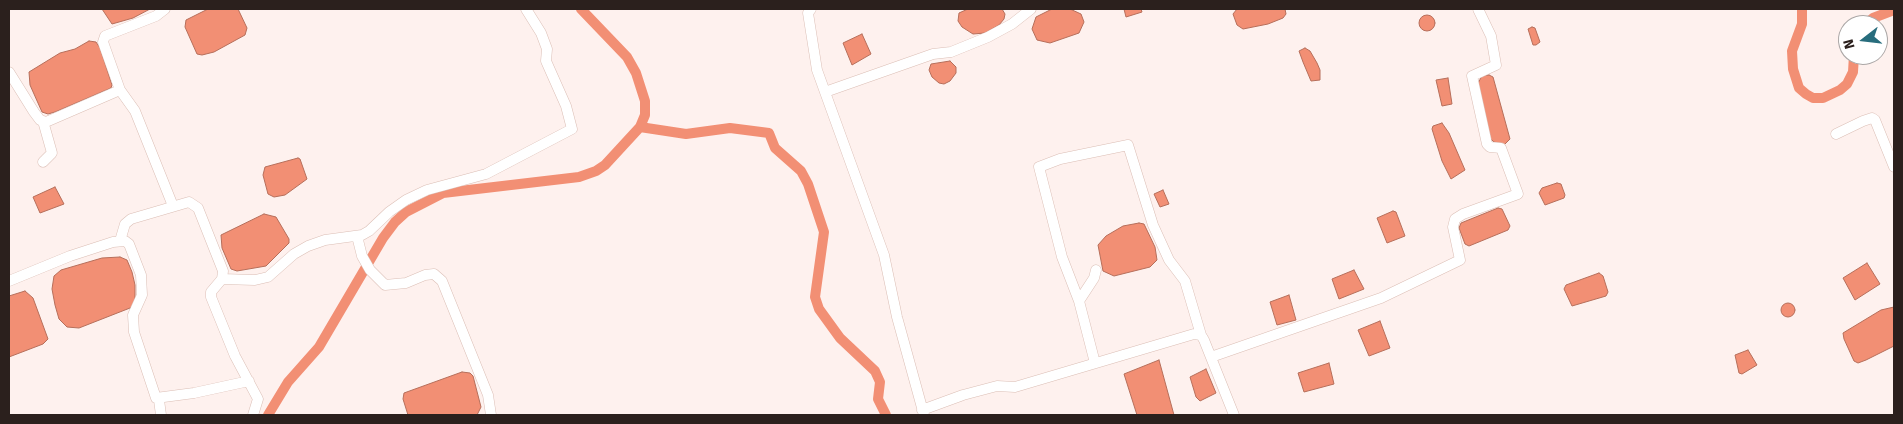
<!DOCTYPE html>
<style>
body{margin:0}
#map{position:relative;width:1903px;height:424px;overflow:hidden;background:#fef1ee;font-family:"Fira Sans",sans-serif}
canvas{display:block}
.frame{position:absolute;inset:0;border:10px solid #2b201d;pointer-events:none}
.north{position:absolute;left:1838px;top:15px;width:50px;height:50px;box-sizing:border-box;background:#fff;border:1px solid #aaa6a5;border-radius:50%;rotate:254deg;font-size:14px;font-weight:700;line-height:20px;text-align:center;color:#2b201d}
.north::after{content:'';display:block;margin:auto;width:18px;height:22px;background:#286d7d;clip-path:polygon(50% 0,100% 100%,50% 72%,0 100%)}
</style>
<div id="map">
<canvas width="1903" height="424"></canvas>
<div class="frame"></div>
<div class="north">N</div>
</div>
<script>
const ctx = document.querySelector('canvas').getContext('2d');
ctx.lineJoin = 'round';
function fill(path, color) {
  ctx.fillStyle = color;
  ctx.fill(path, 'evenodd');
}
function poly(rows) {
  const path = new Path2D();
  for (const r of rows) {
    if (r.length === 3) {
      path.moveTo(r[0] + r[2], r[1]);
      path.arc(r[0], r[1], r[2], 0, 2 * Math.PI);
      continue;
    }
    path.moveTo(r[0], r[1]);
    for (let i = 2; i < r.length; i += 2) path.lineTo(r[i], r[i + 1]);
  }
  return path;
}
function trace(path, color, width, dash) {
  ctx.strokeStyle = color;
  ctx.lineWidth = width;
  ctx.lineCap = dash ? 'butt' : 'round';
  ctx.setLineDash(dash || []);
  ctx.stroke(path);
}
const water = poly([
 [102,9,150,9,133,18,112,24,102,9],
 [208,9,238,9,247,28,245,35,214,52,202,55,197,54,185,27,186,20,208,9],
 [968,9,1002,9,1005,14,1004,19,999,25,985,33,973,34,962,27,958,21,959,13,968,9],
 [1052,9,1070,9,1081,14,1084,22,1079,33,1050,43,1037,40,1032,29,1036,17,1052,9],
 [1124,9,1141,9,1142,12,1126,17,1124,9],
 [1237,9,1285,9,1286,14,1283,18,1268,24,1243,29,1237,25,1233,14,1237,9],
 [1427,23,8],
 [1532,27,1535,28,1540,42,1536,45,1533,45,1528,29,1532,27],
 [862,34,871,54,852,65,843,43,862,34],
 [89,41,96,42,100,48,112,85,111,88,55,112,48,114,42,112,30,85,29,72,60,53,75,49,89,41],
 [1305,48,1310,51,1317,63,1320,70,1320,80,1311,81,1303,62,1299,51,1305,48],
 [950,61,956,67,956,73,950,81,944,84,939,83,932,77,929,70,931,64,950,61],
 [1489,75,1493,77,1510,139,1504,145,1494,142,1490,138,1478,83,1482,76,1489,75],
 [1448,78,1452,104,1442,106,1436,80,1448,78],
 [1442,123,1449,133,1465,170,1451,179,1442,161,1432,129,1433,126,1442,123],
 [298,158,300,159,307,179,285,195,274,197,268,194,263,175,265,167,298,158],
 [1557,183,1561,184,1565,195,1564,198,1545,205,1539,193,1542,188,1557,183],
 [55,187,64,204,40,213,33,197,55,187],
 [1163,190,1169,204,1160,207,1154,194,1163,190],
 [1498,208,1502,209,1510,226,1508,230,1469,246,1465,244,1459,228,1461,223,1498,208],
 [1393,211,1396,212,1405,236,1387,243,1377,218,1393,211],
 [264,214,276,217,289,239,289,243,266,266,237,271,231,269,222,248,221,235,264,214],
 [1139,223,1144,224,1155,247,1157,260,1150,267,1114,276,1103,271,1098,245,1106,236,1123,226,1139,223],
 [120,257,127,260,132,272,135,285,135,303,130,308,79,328,67,327,59,319,55,305,52,289,54,276,61,270,102,258,120,257],
 [1867,263,1880,284,1855,300,1843,278,1867,263],
 [1354,270,1364,289,1339,299,1332,279,1354,270],
 [1599,273,1603,276,1608,292,1606,296,1572,306,1564,289,1566,285,1599,273],
 [25,291,33,298,48,339,43,344,9,357,9,296,25,291],
 [1289,295,1296,320,1277,325,1270,302,1289,295],
 [1788,310,7],
 [1894,307,1894,346,1866,360,1858,363,1854,361,1844,339,1843,333,1881,310,1894,307],
 [1380,321,1390,348,1369,356,1358,330,1380,321],
 [1748,350,1757,365,1742,374,1739,373,1735,355,1748,350],
 [1159,360,1174,415,1137,415,1124,374,1159,360],
 [1329,363,1334,384,1304,392,1298,373,1329,363],
 [1206,369,1216,393,1200,401,1196,397,1190,377,1206,369],
 [462,372,470,373,473,376,481,407,477,415,408,415,403,399,404,393,462,372]
]);
fill(water, '#f28f74');
trace(water, '#b66e5a', 1);
trace(poly([
 [1802,9,1802,24,1792,51,1793,69,1799,88,1806,94,1813,98,1823,98,1840,90,1847,84,1853,72,1854,55],
 [1865,25,1873,18,1894,10],
 [640,127,686,134,730,128,769,133,775,148,801,171,808,184,824,232,815,297,819,309,840,338,875,371,880,382,878,399,886,415],
 [268,415,288,382,319,347,383,238,395,222,406,212,443,193,579,177,596,171,605,165,640,127,645,115,645,101,636,73,627,57,581,9]
]), '#f28f74', 10);
const street = poly([
 [165,9,156,16,105,36,103,42,120,90,135,111,173,206],
 [811,9,808,13,817,70,884,255,897,317,924,415],
 [9,72,34,112,40,120,46,122,120,90],
 [825,92,933,54,951,52,988,37,1012,24,1031,9],
 [1836,134,1863,121,1872,118,1875,120,1894,167],
 [43,162,52,153,43,121],
 [357,236,362,256,370,270,385,285,406,283,425,275,434,274,442,281,488,395,491,415],
 [120,241,125,224,131,219,189,202,198,208,223,271,222,279,211,292,211,297,235,356,258,399,253,415],
 [222,279,255,280,268,277,294,254,308,246,325,240,362,235,369,231,389,212,406,200,427,190,486,174,572,129,566,106,546,61,547,49,541,33,526,9],
 [9,281,70,256,113,242,125,241,129,244,141,275,142,295,133,315,134,332,156,398,194,393,249,381],
 [1079,301,1094,278,1096,270],
 [1211,357,1381,298,1460,260,1453,227,1455,219,1463,214,1518,194,1501,148,1490,147,1487,144,1472,76,1496,65,1491,36,1478,9],
 [1095,363,1079,301,1062,257,1039,167,1060,159,1128,145,1153,225,1169,260,1185,281,1201,335],
 [159,400,161,415],
 [922,410,963,395,997,386,1015,387,1194,334,1201,335,1204,340,1234,415]
]);
trace(street, '#dbbeb5', 11);
trace(street, '#fff', 10);
</script>
